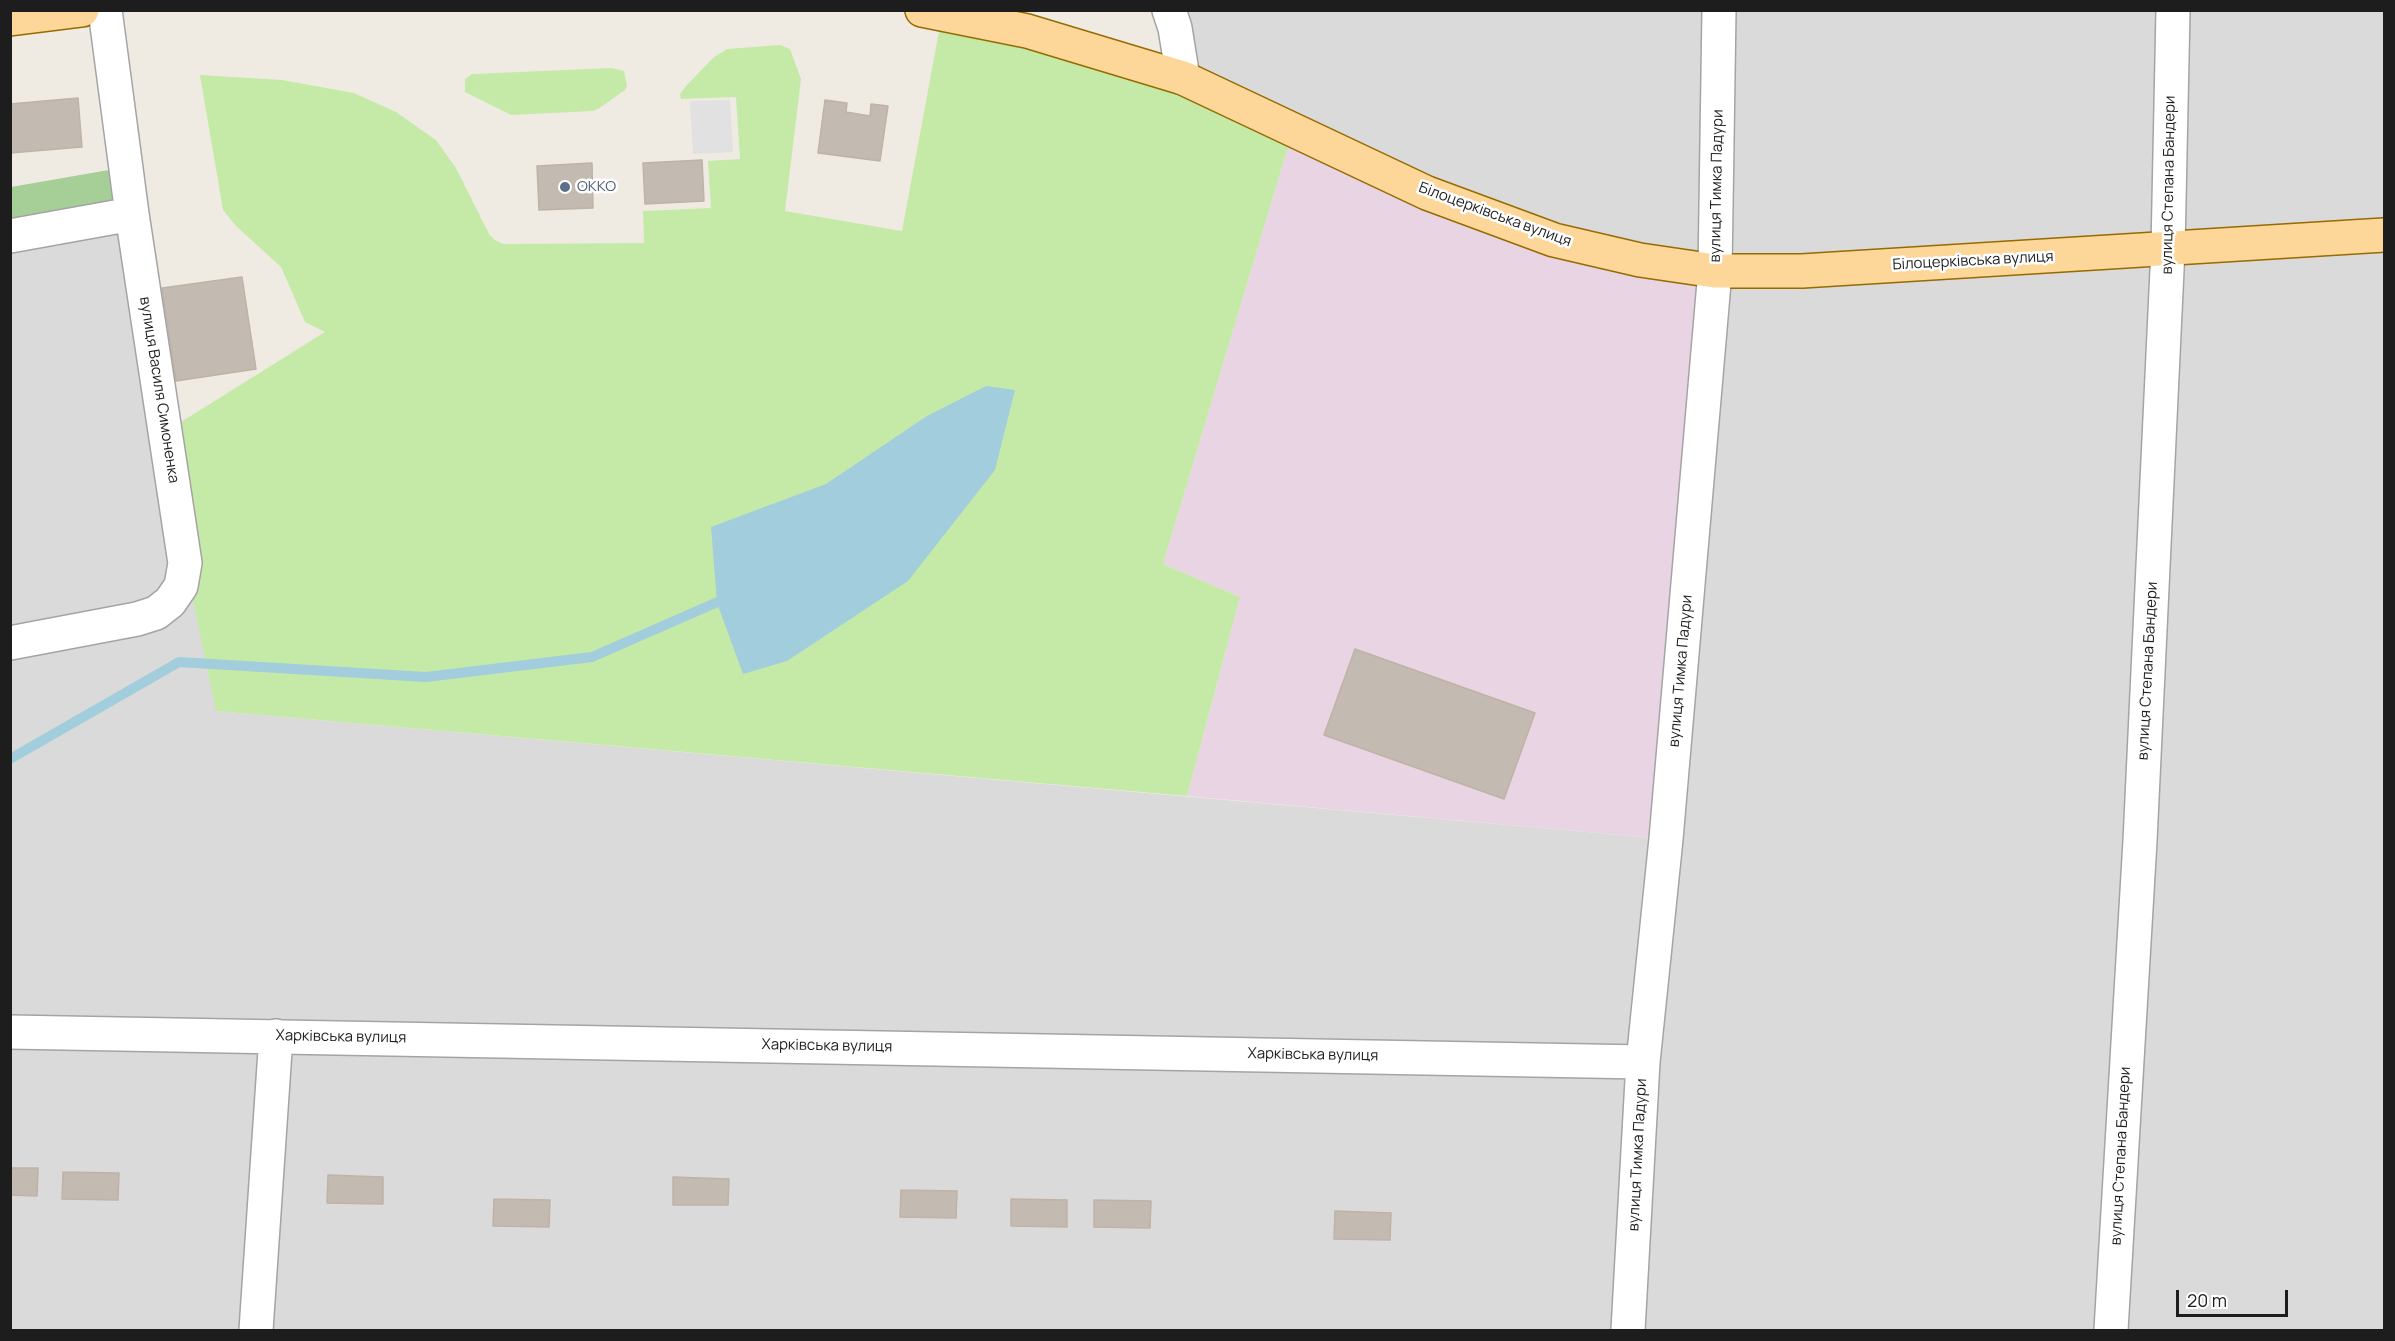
<!DOCTYPE html>
<meta charset="utf-8">
<style>
body{margin:0}
#map{position:relative;width:2395px;height:1341px;overflow:hidden;background:#efebe3;font-family:Manrope,sans-serif}
canvas{display:block}
.frame{position:absolute;inset:0;border:12px solid #1d1d1d;pointer-events:none}
.scale{position:absolute;left:2176px;top:1290px;width:112px;height:27px;box-sizing:border-box;border:3px solid #1d1d1d;border-top:0;padding-left:8px;font-size:18px;line-height:21px;white-space:nowrap;color:#1d1d1d;-webkit-text-stroke:4px #fff;paint-order:stroke}
</style>
<div id="map">
<canvas width="2395" height="1341"></canvas>
<div class="frame"></div>
<div class="scale">20 m</div>
</div>
<script>
const ctx = document.querySelector('canvas').getContext('2d');
ctx.lineJoin = 'round';
function fill(path, color) {
  ctx.fillStyle = color;
  ctx.fill(path, 'evenodd');
}
function poly(rows) {
  const path = new Path2D();
  for (const r of rows) {
    path.moveTo(r[0], r[1]);
    for (let i = 2; i < r.length; i += 2) path.lineTo(r[i], r[i + 1]);
  }
  return path;
}
function trace(path, color, width, dash) {
  ctx.strokeStyle = color;
  ctx.lineWidth = width;
  ctx.lineCap = dash ? 'butt' : 'round';
  ctx.setLineDash(dash || []);
  ctx.stroke(path);
}
function drawText(font, color, halo, rows, align = 'center') {
  ctx.font = font + ' Manrope,sans-serif';
  ctx.lineWidth = 5;
  ctx.setLineDash([]);
  ctx.textBaseline = 'middle';
  ctx.strokeStyle = halo;
  ctx.fillStyle = color;
  for (const [text, x, y, turn = 0] of rows) {
    ctx.save();
    ctx.translate(x, y);
    ctx.rotate((+turn || 0) * Math.PI / 180);
    ctx.textAlign = isNaN(turn) ? turn : align;
    if (halo) ctx.strokeText(text, 0, 0);
    ctx.fillText(text, 0, 0);
    ctx.restore();
  }
}
fill(poly([
 [1169,11,2384,11,2384,1330,11,1330,11,236,132,214,217,711,1666,839,1554,240,1183,78]
]), '#dbdada');
fill(poly([
 [1293,130,1427,193,1715,271,1666,839,1187,796,1240,597,1163,564]
]), '#e8d4e3');
fill(poly([
 [942,15,1293,130,1163,564,1240,597,1187,796,216,711,185,563,165,432,325,332,305,322,281,267,236,226,223,210,200,75,282,80,354,93,396,112,436,140,456,168,489,234,495,240,503,244,644,243,643,211,711,208,708,161,740,159,736,97,681,99,680,94,686,86,713,58,727,49,780,45,790,49,801,79,785,211,902,231],
 [611,68,624,71,627,86,625,90,598,109,593,111,511,115,465,92,465,79,472,74]
]), '#c5eaa7');
fill(poly([
 [126,167,132,214,11,236,11,187]
]), '#a5cf97');
fill(poly([
 [730,100,733,152,693,154,690,101]
]), '#e1e1e1');
fill(poly([
 [986,386,1015,390,995,470,908,581,787,661,743,674,717,603,711,527,826,484,927,416]
]), '#a2cddd');
trace(poly([
 [10,759,179,662,426,677,592,657,729,597]
]), '#a2cddd', 10);
const building = poly([
 [78,98,82,147,10,153,10,104,78,98],
 [825,100,847,103,846,112,870,116,871,104,888,106,880,161,818,153,825,100],
 [702,160,704,201,645,204,643,163,702,160],
 [592,163,593,208,539,210,537,166,592,163],
 [242,277,256,369,176,381,162,288,242,277],
 [1355,649,1535,713,1504,799,1324,735,1355,649],
 [10,1168,38,1168,37,1196,10,1195,10,1168],
 [63,1172,119,1173,118,1200,62,1199,63,1172],
 [328,1175,383,1177,383,1204,327,1203,328,1175],
 [673,1177,729,1179,728,1205,673,1205,673,1177],
 [901,1190,957,1191,956,1218,900,1217,901,1190],
 [494,1199,550,1200,549,1227,493,1226,494,1199],
 [1011,1199,1067,1200,1067,1227,1011,1226,1011,1199],
 [1094,1200,1151,1201,1150,1228,1094,1227,1094,1200],
 [1335,1211,1391,1213,1390,1240,1334,1239,1335,1211]
]);
fill(building, '#c3bab2');
trace(building, '#c0b2a5', 1.5);
const minor = poly([
 [10,236,132,214],
 [2168,249,2173,10],
 [10,643,137,619,156,613,170,602,181,586,185,563,132,214,105,10],
 [10,1032,1643,1062],
 [256,1330,276,1036],
 [1628,1330,1643,1062,1666,839,1715,271,1719,10]
]);
const tertiary = poly([
 [1169,10,1175,28,1183,78],
 [2111,1330,2140,841,2168,249]
]);
const primary = poly([
 [922,10,1027,31,1183,78,1427,193,1554,240,1640,260,1715,271,1802,271,2384,235],
 [10,19,82,10]
]);
trace(minor, '#a4a4a4', 36);
trace(tertiary, '#a4a4a4', 36);
trace(primary, '#966b00', 36);
trace(minor, '#fff', 33);
trace(tertiary, '#fff', 33);
trace(primary, '#fdd699', 33);
for (const [x, y, r, color] of [
 [565,187,6,"#5c6f8a"]
]) {
  const dot = new Path2D();
  dot.arc(x, y, r, 0, 2 * Math.PI);
  ctx.fillStyle = color;
  ctx.fill(dot);
  trace(dot, '#fff', 2);
}
drawText('15px', '#1d1d1d', '#fff', [
 ["вулиця Степана Бандери",2169,185,-89],
 ["вулиця Тимка Падури",1717,186,-89],
 ["Білоцерківська вулиця",1495,215,20],
 ["Білоцерківська вулиця",1973,261,-3],
 ["вулиця Василя Симоненка",159,390,81],
 ["вулиця Тимка Падури",1681,671,-85],
 ["вулиця Степана Бандери",2148,671,-87],
 ["Харківська вулиця",341,1037,1],
 ["Харківська вулиця",827,1046,1],
 ["Харківська вулиця",1313,1055,1],
 ["вулиця Тимка Падури",1638,1155,-87],
 ["вулиця Степана Бандери",2121,1156,-87]
]);
drawText('15px', '#4e5e75', '#fff', [
 ["ОККО",577,187]
], 'left');
</script>
